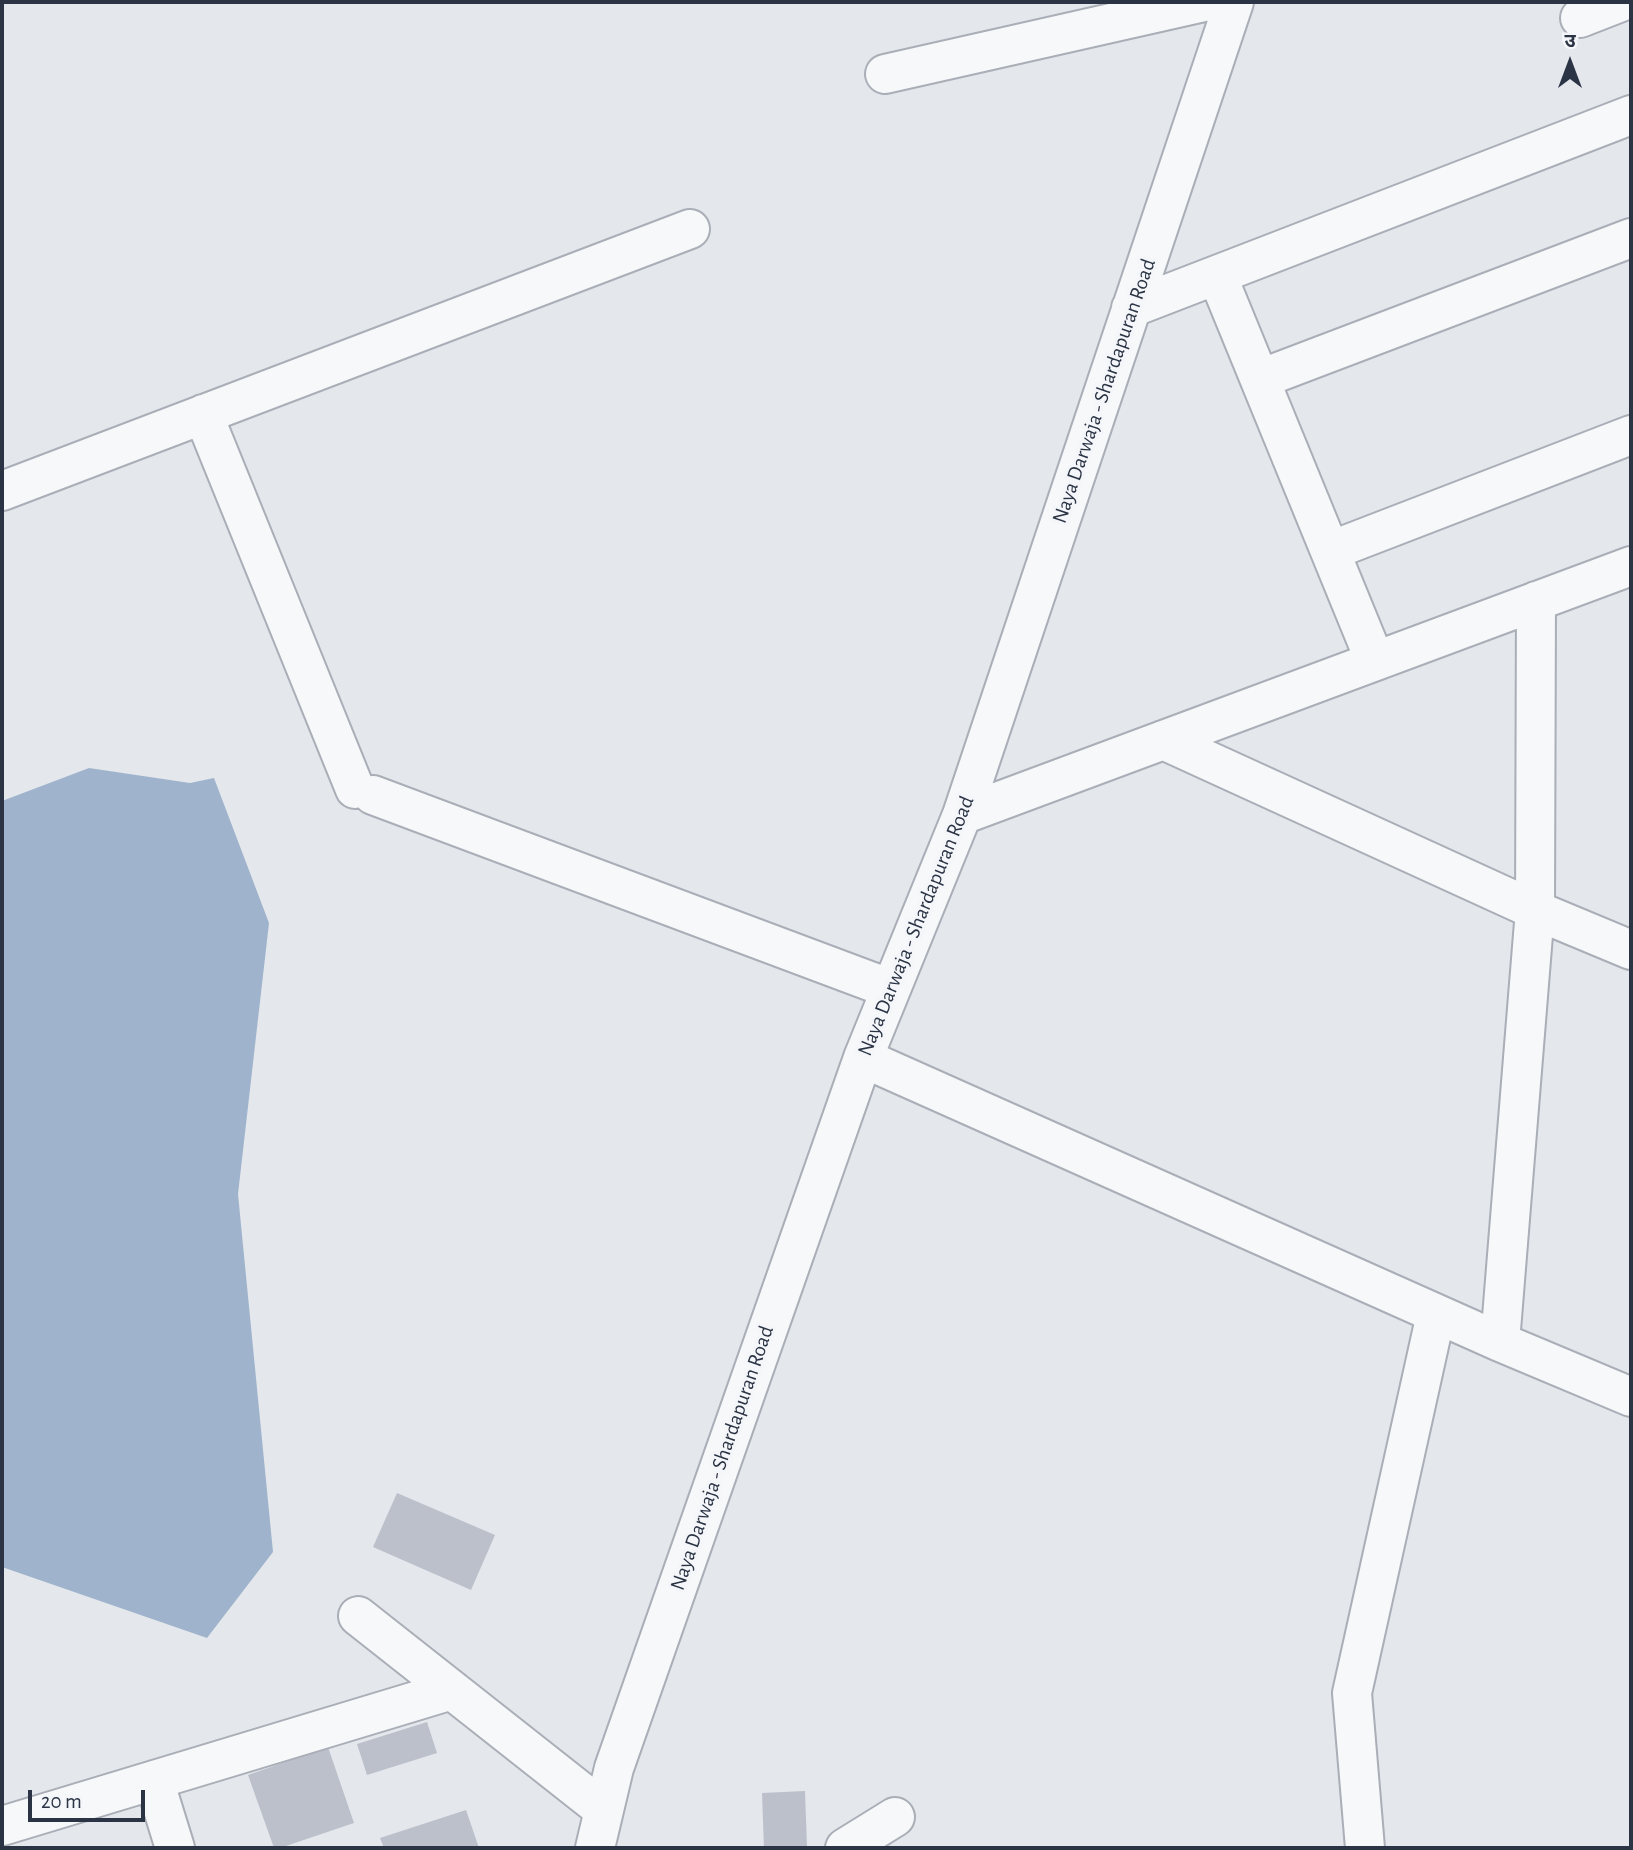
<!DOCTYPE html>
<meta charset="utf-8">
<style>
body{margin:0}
#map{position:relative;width:1633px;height:1850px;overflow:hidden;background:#e4e7ec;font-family:"Alegreya Sans","Noto Sans Devanagari",sans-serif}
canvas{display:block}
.frame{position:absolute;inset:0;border:4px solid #2b3445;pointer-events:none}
.north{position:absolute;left:1535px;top:28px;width:70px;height:70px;-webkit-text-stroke:5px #f4f6f9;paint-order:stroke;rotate:0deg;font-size:19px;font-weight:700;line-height:28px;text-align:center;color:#2b3445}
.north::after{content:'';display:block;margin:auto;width:24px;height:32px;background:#2b3445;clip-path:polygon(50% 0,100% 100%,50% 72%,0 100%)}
.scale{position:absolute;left:28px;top:1790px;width:117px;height:32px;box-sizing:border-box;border:4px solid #2b3445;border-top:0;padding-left:9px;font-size:21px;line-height:24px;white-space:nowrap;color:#2b3445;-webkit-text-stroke:5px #f4f6f9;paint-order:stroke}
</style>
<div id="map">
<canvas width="1633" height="1850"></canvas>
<div class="frame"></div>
<div class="north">उ</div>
<div class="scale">20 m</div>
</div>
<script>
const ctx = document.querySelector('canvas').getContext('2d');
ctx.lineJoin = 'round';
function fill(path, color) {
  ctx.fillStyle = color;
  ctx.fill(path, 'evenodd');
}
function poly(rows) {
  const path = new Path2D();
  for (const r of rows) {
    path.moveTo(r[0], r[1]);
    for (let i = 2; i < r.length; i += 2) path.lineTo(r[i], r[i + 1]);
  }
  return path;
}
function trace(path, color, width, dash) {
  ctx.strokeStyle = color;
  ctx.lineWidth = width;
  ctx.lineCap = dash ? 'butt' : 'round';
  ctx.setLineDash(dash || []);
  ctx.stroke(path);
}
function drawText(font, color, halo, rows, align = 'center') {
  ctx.font = font + ' "Alegreya Sans",sans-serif';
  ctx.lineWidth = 7;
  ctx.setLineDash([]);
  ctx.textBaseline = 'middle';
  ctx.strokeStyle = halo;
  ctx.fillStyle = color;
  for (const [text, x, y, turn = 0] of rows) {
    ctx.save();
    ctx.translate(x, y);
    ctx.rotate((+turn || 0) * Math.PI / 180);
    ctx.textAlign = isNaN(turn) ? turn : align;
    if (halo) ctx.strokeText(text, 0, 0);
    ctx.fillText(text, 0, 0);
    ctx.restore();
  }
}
fill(poly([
 [89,768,190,783,214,778,269,923,238,1194,273,1552,207,1638,2,1567,2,801]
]), '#9fb4cc');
fill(poly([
 [397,1493,495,1535,471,1590,373,1547],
 [427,1722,437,1753,367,1775,357,1744],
 [328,1747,354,1823,280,1848,274,1848,248,1775],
 [805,1791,807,1847,764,1848,762,1793],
 [466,1810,479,1848,384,1848,380,1838]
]), '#bbc0ca');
const minor = poly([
 [1580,18,1621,2],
 [885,74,1204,2],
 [1217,275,1375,661],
 [1131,308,1631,115],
 [1260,379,1631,238],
 [203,414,355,789],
 [2,491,690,229],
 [1330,551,1631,435],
 [1163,740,1535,910,1631,950],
 [373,795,891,989],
 [962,815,1631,566],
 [863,1058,1500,1342,1631,1397],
 [1500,1342,1535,910,1536,601],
 [358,1616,604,1810],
 [154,1780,175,1848],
 [2,1826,452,1690],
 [595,1848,614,1768,863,1058,962,815,1234,2],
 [845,1848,895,1817],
 [1365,1848,1352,1693,1436,1314]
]);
trace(minor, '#a9aeb7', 42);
trace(minor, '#f7f8fa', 38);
drawText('21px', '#2b3445', '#f4f6f9', [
 ["Naya Darwaja - Shardapuran Road",1104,391,-71],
 ["Naya Darwaja - Shardapuran Road",916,926,-68],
 ["Naya Darwaja - Shardapuran Road",722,1458,-71]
]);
</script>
